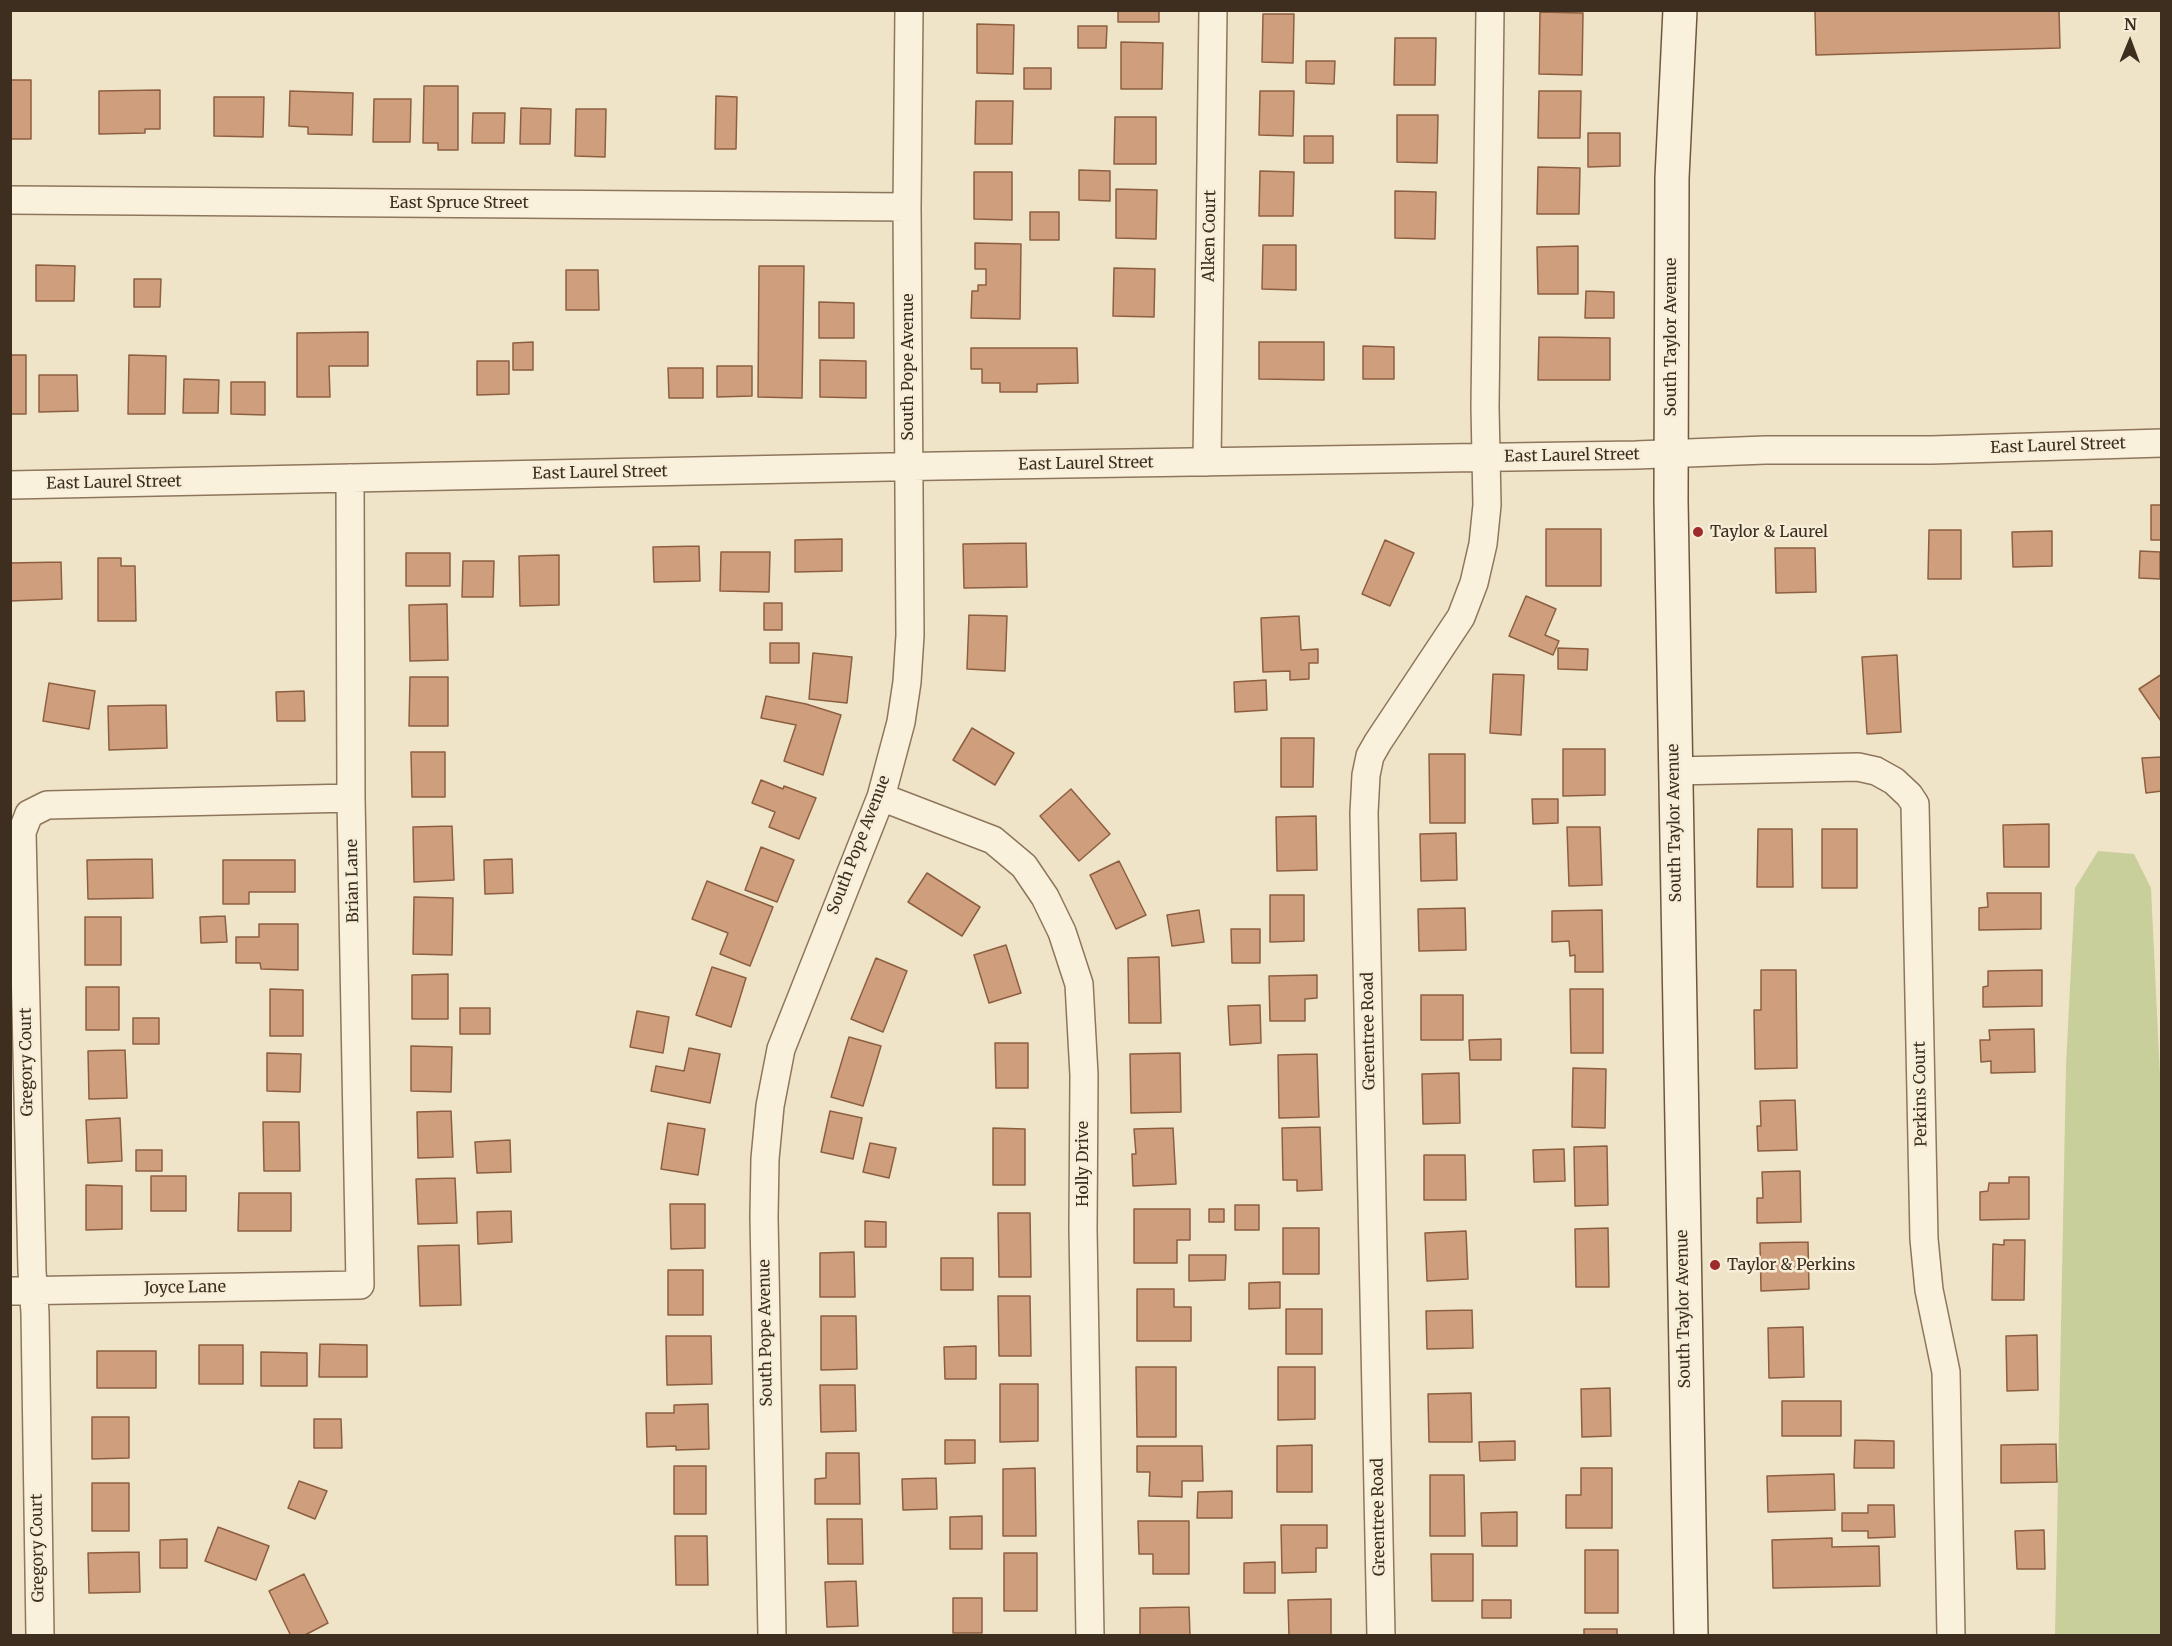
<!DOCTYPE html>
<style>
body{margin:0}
#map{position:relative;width:2172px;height:1646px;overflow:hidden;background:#f0e4c8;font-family:Merriweather,serif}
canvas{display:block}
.frame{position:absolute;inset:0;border:12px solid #3d2e20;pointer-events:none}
.north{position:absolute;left:2100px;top:12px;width:60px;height:60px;-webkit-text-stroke:4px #f7eed8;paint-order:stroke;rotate:1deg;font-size:16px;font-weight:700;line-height:24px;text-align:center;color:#3d2e20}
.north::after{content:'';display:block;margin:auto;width:21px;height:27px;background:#3d2e20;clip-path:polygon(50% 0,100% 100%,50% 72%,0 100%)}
</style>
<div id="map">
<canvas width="2172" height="1646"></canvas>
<div class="frame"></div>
<div class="north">N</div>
</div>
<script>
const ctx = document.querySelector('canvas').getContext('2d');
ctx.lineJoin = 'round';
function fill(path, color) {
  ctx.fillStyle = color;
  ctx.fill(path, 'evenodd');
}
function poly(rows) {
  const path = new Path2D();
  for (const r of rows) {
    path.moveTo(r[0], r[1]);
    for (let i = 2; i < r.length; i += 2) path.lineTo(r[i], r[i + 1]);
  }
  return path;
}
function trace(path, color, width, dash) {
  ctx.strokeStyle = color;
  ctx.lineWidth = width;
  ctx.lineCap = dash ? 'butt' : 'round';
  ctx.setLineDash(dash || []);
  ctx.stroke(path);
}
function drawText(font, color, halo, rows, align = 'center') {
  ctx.font = font + ' Merriweather,serif';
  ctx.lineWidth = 5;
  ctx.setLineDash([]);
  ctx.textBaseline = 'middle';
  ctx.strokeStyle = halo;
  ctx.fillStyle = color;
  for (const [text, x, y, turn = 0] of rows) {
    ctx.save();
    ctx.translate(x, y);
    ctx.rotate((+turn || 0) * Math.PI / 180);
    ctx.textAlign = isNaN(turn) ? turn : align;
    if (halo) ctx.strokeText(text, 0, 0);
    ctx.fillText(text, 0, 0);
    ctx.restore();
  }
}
fill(poly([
 [2098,851,2134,854,2151,888,2162,1118,2161,1635,2055,1635,2066,1065,2075,888]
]), '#c9cf9b');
const building = poly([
 [1118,10,1159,10,1159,22,1118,22,1118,10],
 [1815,10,2059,10,2060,48,1816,55,1815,10],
 [1540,12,1583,13,1582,75,1539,74,1540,12],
 [1263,14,1294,14,1293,63,1262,62,1263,14],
 [977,24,1014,25,1013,74,977,73,977,24],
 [1078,26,1107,26,1106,48,1078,48,1078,26],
 [1395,38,1436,38,1435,85,1394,85,1395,38],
 [1121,42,1163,43,1162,89,1121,89,1121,42],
 [1306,61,1335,61,1334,84,1306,83,1306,61],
 [1024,68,1051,68,1051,89,1024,89,1024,68],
 [10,80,31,80,31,139,10,139,10,80],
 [424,86,458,86,458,150,438,150,438,143,423,143,424,86],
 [160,90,160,129,145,129,145,133,99,134,99,91,160,90],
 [290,91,353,93,352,135,308,134,308,127,289,126,290,91],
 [1260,91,1294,91,1293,136,1259,135,1260,91],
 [1539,91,1581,91,1580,138,1538,138,1539,91],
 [716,96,737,97,736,149,715,149,716,96],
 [214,97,264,97,263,137,214,136,214,97],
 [374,99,411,99,410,142,373,142,374,99],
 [976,101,1013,101,1012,144,975,144,976,101],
 [521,108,551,109,550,144,520,144,521,108],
 [576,109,606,109,605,157,575,156,576,109],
 [473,113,505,113,504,143,472,143,473,113],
 [1397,115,1438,115,1437,163,1397,162,1397,115],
 [1115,117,1156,117,1156,164,1114,164,1115,117],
 [1588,133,1620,133,1620,166,1588,167,1588,133],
 [1304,136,1333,136,1333,163,1304,163,1304,136],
 [1538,167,1580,168,1579,214,1537,214,1538,167],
 [1079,170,1110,171,1110,201,1079,200,1079,170],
 [1260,171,1294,172,1293,216,1259,216,1260,171],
 [974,172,1012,172,1012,220,974,219,974,172],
 [1116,189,1157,190,1156,239,1116,238,1116,189],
 [1395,191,1436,192,1435,239,1395,238,1395,191],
 [1030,212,1059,212,1059,240,1030,240,1030,212],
 [975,243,1021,244,1020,319,971,318,972,291,978,291,978,285,986,285,986,269,975,269,975,243],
 [1263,245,1296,245,1296,290,1262,289,1263,245],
 [1578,246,1578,294,1538,294,1537,247,1578,246],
 [36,265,75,266,74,301,36,301,36,265],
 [759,266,804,266,802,398,758,397,759,266],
 [1114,268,1155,269,1154,317,1113,316,1114,268],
 [566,270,598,270,599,310,566,310,566,270],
 [134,279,161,279,160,307,134,307,134,279],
 [1586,291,1614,292,1614,318,1585,318,1586,291],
 [819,302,854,303,854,338,819,338,819,302],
 [368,332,368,366,329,366,330,397,297,397,297,333,368,332],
 [1539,337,1610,338,1610,380,1538,380,1539,337],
 [533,342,533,370,513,370,513,343,533,342],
 [1259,342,1324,342,1324,380,1259,379,1259,342],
 [1363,346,1394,347,1394,379,1363,379,1363,346],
 [971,348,1077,348,1078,383,1037,384,1037,392,1000,392,1000,383,982,383,982,369,971,369,971,348],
 [10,355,26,355,26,414,10,414,10,355],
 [129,355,166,356,165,414,128,414,129,355],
 [820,360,866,361,866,398,820,397,820,360],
 [477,361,509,361,509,394,477,395,477,361],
 [717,366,752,366,752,396,717,397,717,366],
 [668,368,703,368,703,398,669,398,668,368],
 [39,375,77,375,78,411,39,412,39,375],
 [184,379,219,380,218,413,183,413,184,379],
 [231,382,265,382,265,415,231,414,231,382],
 [2151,505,2162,505,2162,540,2151,540,2151,505],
 [1546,529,1601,529,1601,586,1546,586,1546,529],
 [1929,530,1961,530,1961,579,1928,579,1929,530],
 [2052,531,2052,566,2013,567,2012,532,2052,531],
 [842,539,842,571,795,572,795,540,842,539],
 [1385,540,1414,553,1390,606,1362,594,1385,540],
 [1026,543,1027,587,964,588,963,544,1026,543],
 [699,546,700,581,654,582,653,547,699,546],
 [1775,548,1815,548,1816,592,1776,593,1775,548],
 [2140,551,2160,552,2160,579,2139,578,2140,551],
 [721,552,770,552,769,592,720,591,721,552],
 [406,553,450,553,450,586,406,586,406,553],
 [559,555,559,605,520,606,519,556,559,555],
 [98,558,121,558,121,566,135,566,136,621,98,621,98,558],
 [463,561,494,561,493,597,462,597,463,561],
 [61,562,62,599,10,601,10,563,61,562],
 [1526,596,1556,609,1545,635,1559,641,1553,655,1509,636,1526,596],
 [764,603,782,603,782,630,764,630,764,603],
 [447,604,448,660,410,661,409,605,447,604],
 [969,615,1007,616,1005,671,967,669,969,615],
 [1299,616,1301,650,1318,649,1318,663,1309,663,1309,679,1290,680,1290,671,1263,672,1261,618,1299,616],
 [770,643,799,643,799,663,770,663,770,643],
 [1558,648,1588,649,1587,670,1558,669,1558,648],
 [813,653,852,657,847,703,809,699,813,653],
 [1897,655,1901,732,1867,734,1862,657,1897,655],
 [1493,674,1524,675,1521,735,1490,733,1493,674],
 [2162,674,2162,720,2161,721,2139,689,2162,674],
 [410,677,448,677,448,726,409,726,410,677],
 [1266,680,1267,710,1235,712,1234,682,1266,680],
 [49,683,95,691,89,729,43,721,49,683],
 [304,691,305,721,277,721,276,692,304,691],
 [766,696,806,704,841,715,823,775,784,761,796,725,761,718,766,696],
 [166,705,167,748,109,750,108,706,166,705],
 [972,728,1014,753,995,785,953,760,972,728],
 [1281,738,1314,738,1313,787,1281,787,1281,738],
 [1563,749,1605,749,1605,795,1563,796,1563,749],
 [411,752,445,752,445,797,412,797,411,752],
 [1429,754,1465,754,1465,823,1430,823,1429,754],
 [2162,757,2162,791,2146,793,2142,758,2162,757],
 [761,780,783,789,784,786,816,798,799,839,769,827,775,812,752,803,761,780],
 [1071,789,1110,834,1079,861,1040,816,1071,789],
 [1532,799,1558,799,1558,823,1533,824,1532,799],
 [1316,816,1317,870,1277,871,1276,817,1316,816],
 [2049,824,2049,867,2004,867,2003,825,2049,824],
 [452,826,454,880,414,882,413,827,452,826],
 [1567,827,1600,827,1602,885,1569,886,1567,827],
 [1758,829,1792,829,1793,887,1757,887,1758,829],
 [1822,829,1857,829,1857,888,1822,888,1822,829],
 [1456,833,1457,880,1421,881,1420,834,1456,833],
 [761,847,794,860,777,902,745,890,761,847],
 [152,859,153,898,88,899,87,860,152,859],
 [512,859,513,893,485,894,484,860,512,859],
 [223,860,295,860,295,892,249,892,249,904,223,904,223,860],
 [1119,861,1146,915,1116,929,1090,875,1119,861],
 [927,873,980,907,962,936,908,902,927,873],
 [707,881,773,907,750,966,720,954,728,933,692,919,707,881],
 [1987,893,2041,893,2041,929,1979,930,1979,908,1988,907,1987,893],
 [1270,895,1304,895,1304,941,1270,942,1270,895],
 [414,897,453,898,452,955,413,954,414,897],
 [1465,908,1466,950,1419,951,1418,909,1465,908],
 [1199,910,1204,942,1172,946,1167,915,1199,910],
 [1602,910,1603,972,1575,972,1575,955,1570,956,1569,941,1552,942,1552,911,1602,910],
 [225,916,227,942,201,943,200,917,225,916],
 [85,917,121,917,121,965,85,965,85,917],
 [259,924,298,924,298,970,261,969,260,963,236,963,236,937,259,937,259,924],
 [1231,929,1260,929,1260,963,1232,963,1231,929],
 [1006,945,1021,993,989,1003,974,955,1006,945],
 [1159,957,1161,1023,1129,1023,1128,958,1159,957],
 [876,958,907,971,883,1032,851,1019,876,958],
 [712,967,746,978,731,1027,696,1015,712,967],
 [1761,970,1796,970,1797,1068,1755,1069,1754,1010,1761,1010,1761,970],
 [2042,970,2042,1006,1983,1007,1983,987,1988,986,1988,971,2042,970],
 [448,974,448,1019,412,1019,412,975,448,974],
 [1317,975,1317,998,1305,999,1305,1021,1270,1021,1269,976,1317,975],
 [86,987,119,987,119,1030,86,1030,86,987],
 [270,989,303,990,303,1036,270,1036,270,989],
 [1570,989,1603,989,1603,1053,1571,1053,1570,989],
 [1421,995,1463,995,1463,1040,1421,1040,1421,995],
 [1260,1005,1261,1043,1230,1045,1228,1006,1260,1005],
 [460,1008,490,1008,490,1034,460,1034,460,1008],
 [637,1011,669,1017,663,1053,630,1047,637,1011],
 [133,1018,159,1018,159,1044,133,1044,133,1018],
 [2034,1029,2035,1072,1991,1073,1991,1061,1981,1062,1980,1040,1990,1040,1989,1030,2034,1029],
 [849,1037,881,1046,863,1106,831,1097,849,1037],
 [1501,1039,1501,1060,1470,1060,1469,1040,1501,1039],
 [995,1043,1028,1043,1028,1088,996,1088,995,1043],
 [411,1046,452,1047,451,1092,411,1091,411,1046],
 [689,1048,720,1054,710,1103,651,1091,656,1066,684,1071,689,1048],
 [125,1050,127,1098,89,1099,88,1051,125,1050],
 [267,1053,301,1054,300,1092,267,1091,267,1053],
 [1180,1053,1181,1112,1131,1113,1130,1054,1180,1053],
 [1317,1054,1319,1117,1279,1118,1278,1055,1317,1054],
 [1573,1068,1606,1069,1605,1128,1572,1127,1573,1068],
 [1459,1073,1460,1123,1423,1124,1422,1074,1459,1073],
 [1795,1100,1797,1150,1758,1151,1757,1126,1761,1126,1760,1101,1795,1100],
 [451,1111,453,1157,418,1158,417,1112,451,1111],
 [830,1111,862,1118,853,1159,821,1152,830,1111],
 [120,1118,122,1161,88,1163,86,1120,120,1118],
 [263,1122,299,1122,300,1171,264,1171,263,1122],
 [668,1123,705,1129,698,1175,661,1169,668,1123],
 [1320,1127,1322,1190,1297,1191,1297,1180,1283,1180,1282,1128,1320,1127],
 [993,1128,1025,1129,1025,1185,993,1185,993,1128],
 [1173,1128,1176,1184,1133,1186,1132,1154,1136,1154,1134,1129,1173,1128],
 [510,1140,511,1172,477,1173,475,1142,510,1140],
 [870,1143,896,1148,889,1178,863,1172,870,1143],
 [1607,1146,1608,1205,1575,1206,1574,1147,1607,1146],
 [1564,1149,1565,1181,1534,1182,1533,1150,1564,1149],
 [136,1150,162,1150,162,1171,136,1171,136,1150],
 [1424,1155,1465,1155,1466,1200,1424,1200,1424,1155],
 [1800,1171,1801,1222,1757,1223,1757,1198,1763,1198,1762,1172,1800,1171],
 [151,1176,186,1176,186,1211,151,1211,151,1176],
 [2009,1177,2029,1177,2029,1219,1980,1220,1980,1192,1988,1191,1989,1183,2009,1183,2009,1177],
 [455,1178,457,1223,418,1224,416,1179,455,1178],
 [86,1185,122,1186,122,1229,86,1230,86,1185],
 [239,1193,291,1193,291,1231,238,1231,239,1193],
 [670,1204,705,1204,705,1248,671,1249,670,1204],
 [1235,1205,1259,1205,1259,1230,1235,1230,1235,1205],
 [1134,1209,1190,1209,1190,1240,1177,1240,1177,1263,1134,1263,1134,1209],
 [1209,1209,1224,1209,1224,1222,1209,1222,1209,1209],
 [511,1211,512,1242,478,1244,477,1212,511,1211],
 [998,1213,1030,1213,1031,1277,999,1277,998,1213],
 [865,1221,886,1222,886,1247,865,1247,865,1221],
 [1283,1228,1319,1228,1319,1274,1283,1274,1283,1228],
 [1608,1228,1609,1287,1576,1287,1575,1229,1608,1228],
 [1466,1231,1468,1279,1427,1281,1425,1233,1466,1231],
 [2004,1240,2025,1240,2024,1300,1992,1300,1993,1244,2004,1245,2004,1240],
 [1808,1242,1809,1289,1761,1291,1760,1243,1808,1242],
 [459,1245,461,1305,420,1306,418,1246,459,1245],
 [854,1252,855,1297,820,1297,820,1253,854,1252],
 [1189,1255,1226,1255,1225,1280,1189,1281,1189,1255],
 [941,1258,973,1258,973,1290,941,1290,941,1258],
 [668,1270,703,1270,703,1315,668,1315,668,1270],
 [1280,1282,1280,1308,1249,1309,1249,1283,1280,1282],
 [1137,1289,1174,1289,1174,1307,1191,1307,1191,1341,1137,1341,1137,1289],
 [998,1296,1030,1296,1031,1356,999,1356,998,1296],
 [1286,1309,1322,1309,1322,1354,1286,1354,1286,1309],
 [1472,1310,1473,1348,1427,1349,1426,1311,1472,1310],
 [821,1316,856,1316,857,1369,821,1370,821,1316],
 [1803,1327,1804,1377,1769,1378,1768,1328,1803,1327],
 [2037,1335,2038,1390,2007,1391,2006,1336,2037,1335],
 [666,1336,711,1336,712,1384,667,1385,666,1336],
 [320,1344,367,1345,367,1377,319,1377,320,1344],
 [199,1345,243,1345,243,1384,199,1384,199,1345],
 [976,1346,976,1379,945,1379,944,1347,976,1346],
 [97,1351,156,1351,156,1388,97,1388,97,1351],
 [261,1352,307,1353,307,1386,261,1386,261,1352],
 [1136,1367,1176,1367,1176,1437,1137,1437,1136,1367],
 [1278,1367,1315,1367,1315,1419,1278,1420,1278,1367],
 [1000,1384,1038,1384,1038,1441,1000,1442,1000,1384],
 [820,1385,855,1385,856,1431,821,1432,820,1385],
 [1610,1388,1611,1436,1582,1437,1581,1389,1610,1388],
 [1471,1393,1472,1442,1429,1442,1428,1394,1471,1393],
 [1782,1401,1841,1401,1841,1436,1782,1436,1782,1401],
 [708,1404,709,1449,676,1450,676,1446,647,1447,646,1413,674,1413,674,1405,708,1404],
 [92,1417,129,1417,129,1458,92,1459,92,1417],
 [314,1419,341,1419,342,1448,314,1448,314,1419],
 [945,1440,975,1440,975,1463,945,1464,945,1440],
 [1855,1440,1894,1441,1894,1468,1854,1468,1855,1440],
 [1515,1441,1515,1460,1480,1461,1479,1442,1515,1441],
 [2056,1444,2057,1482,2001,1483,2001,1445,2056,1444],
 [1312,1445,1312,1492,1277,1492,1277,1446,1312,1445],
 [1137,1446,1202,1446,1203,1481,1182,1481,1182,1497,1149,1496,1150,1472,1137,1472,1137,1446],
 [826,1453,859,1453,860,1504,815,1504,815,1479,826,1478,826,1453],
 [674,1466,706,1466,706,1514,674,1514,674,1466],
 [1035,1468,1036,1536,1003,1536,1003,1469,1035,1468],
 [1581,1468,1612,1468,1612,1528,1566,1528,1566,1495,1581,1495,1581,1468],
 [1834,1474,1835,1510,1768,1512,1767,1476,1834,1474],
 [1430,1475,1464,1475,1465,1536,1430,1536,1430,1475],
 [936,1478,937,1509,903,1510,902,1479,936,1478],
 [299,1481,327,1491,315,1519,288,1508,299,1481],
 [92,1483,129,1483,129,1531,92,1531,92,1483],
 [1232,1491,1232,1518,1197,1518,1198,1492,1232,1491],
 [1868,1505,1894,1505,1895,1537,1868,1538,1868,1531,1842,1531,1842,1513,1868,1513,1868,1505],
 [1517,1512,1517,1546,1482,1546,1481,1513,1517,1512],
 [982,1516,982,1549,950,1549,950,1517,982,1516],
 [827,1519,862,1519,863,1564,828,1564,827,1519],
 [1138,1521,1189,1521,1189,1574,1153,1574,1153,1554,1139,1554,1138,1521],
 [1281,1525,1327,1525,1327,1548,1316,1548,1316,1572,1282,1573,1281,1525],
 [218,1527,269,1546,256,1580,205,1561,218,1527],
 [2044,1530,2045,1569,2017,1569,2015,1531,2044,1530],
 [675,1536,707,1536,708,1585,676,1585,675,1536],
 [1832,1538,1832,1547,1879,1546,1880,1586,1773,1588,1772,1540,1832,1538],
 [187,1539,187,1568,160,1568,160,1540,187,1539],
 [1585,1550,1618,1550,1618,1613,1585,1613,1585,1550],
 [139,1552,140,1592,89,1593,88,1553,139,1552],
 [1004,1553,1037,1553,1037,1611,1004,1611,1004,1553],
 [1431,1554,1473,1554,1473,1601,1432,1601,1431,1554],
 [1275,1562,1275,1593,1244,1593,1244,1563,1275,1562],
 [304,1574,328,1623,303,1636,291,1636,269,1591,304,1574],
 [856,1581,858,1626,827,1627,825,1582,856,1581],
 [953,1598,982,1598,982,1633,953,1633,953,1598],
 [1331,1599,1331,1636,1289,1636,1288,1600,1331,1599],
 [1482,1600,1511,1600,1511,1618,1482,1618,1482,1600],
 [1189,1607,1190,1636,1140,1636,1140,1608,1189,1607],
 [1584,1629,1617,1629,1617,1636,1584,1636,1584,1629]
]);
fill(building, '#cf9f7d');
trace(building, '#8d5f41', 1.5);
const street = poly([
 [10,200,907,207],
 [1207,462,1213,10],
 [10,485,938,466,1636,455,1765,450,1932,450,2162,443],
 [1674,771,1858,767,1876,771,1894,781,1909,795,1915,804,1924,1239,1929,1290,1946,1372,1951,1636],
 [881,797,993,840,1024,866,1045,897,1062,932,1079,984,1084,1075,1083,1229,1090,1636],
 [10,1291,360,1285,351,798,350,478],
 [40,1636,35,1313,32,1271,22,832,29,814,47,805,351,798],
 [772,1636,764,1217,765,1159,770,1106,781,1049,881,797,901,722,907,682,910,635,907,207,909,10],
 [1381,1636,1364,813,1366,775,1370,756,1378,742,1461,617,1474,583,1483,544,1487,505,1485,407,1490,10]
]);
const secondary = poly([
 [1680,10,1672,178,1671,500,1691,1636]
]);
trace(street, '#8d765c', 30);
trace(secondary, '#6f573f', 36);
trace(street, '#faf1dc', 27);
trace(secondary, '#faf1dc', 33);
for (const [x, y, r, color] of [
 [1698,532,6,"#9e2a2b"],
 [1715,1265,6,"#9e2a2b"]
]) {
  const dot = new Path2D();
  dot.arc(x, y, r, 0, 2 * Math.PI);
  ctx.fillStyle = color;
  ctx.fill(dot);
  trace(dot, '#f7eed8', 2);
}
drawText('16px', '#3d2e20', '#f7eed8', [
 ["East Spruce Street",459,203],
 ["Alken Court",1210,236,-89],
 ["South Taylor Avenue",1671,337,-90],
 ["South Pope Avenue",908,367,-90],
 ["East Laurel Street",2058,446,-2],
 ["East Laurel Street",1572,456,-1],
 ["East Laurel Street",1086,464,-1],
 ["East Laurel Street",600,473,-1],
 ["East Laurel Street",114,483,-1],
 ["South Taylor Avenue",1675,823,-91],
 ["South Pope Avenue",859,845,-69],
 ["Brian Lane",353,881,-91],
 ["Greentree Road",1369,1031,-91],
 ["Gregory Court",27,1062,-91],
 ["Perkins Court",1921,1094,-91],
 ["Holly Drive",1083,1164,-90],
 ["Joyce Lane",185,1288,-1],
 ["South Taylor Avenue",1684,1309,-91],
 ["South Pope Avenue",766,1333,-91],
 ["Greentree Road",1379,1517,-91],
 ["Gregory Court",38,1548,-91]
]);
drawText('16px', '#3d2e20', '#f7eed8', [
 ["Taylor & Laurel",1710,532],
 ["Taylor & Perkins",1727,1265]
], 'left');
</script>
